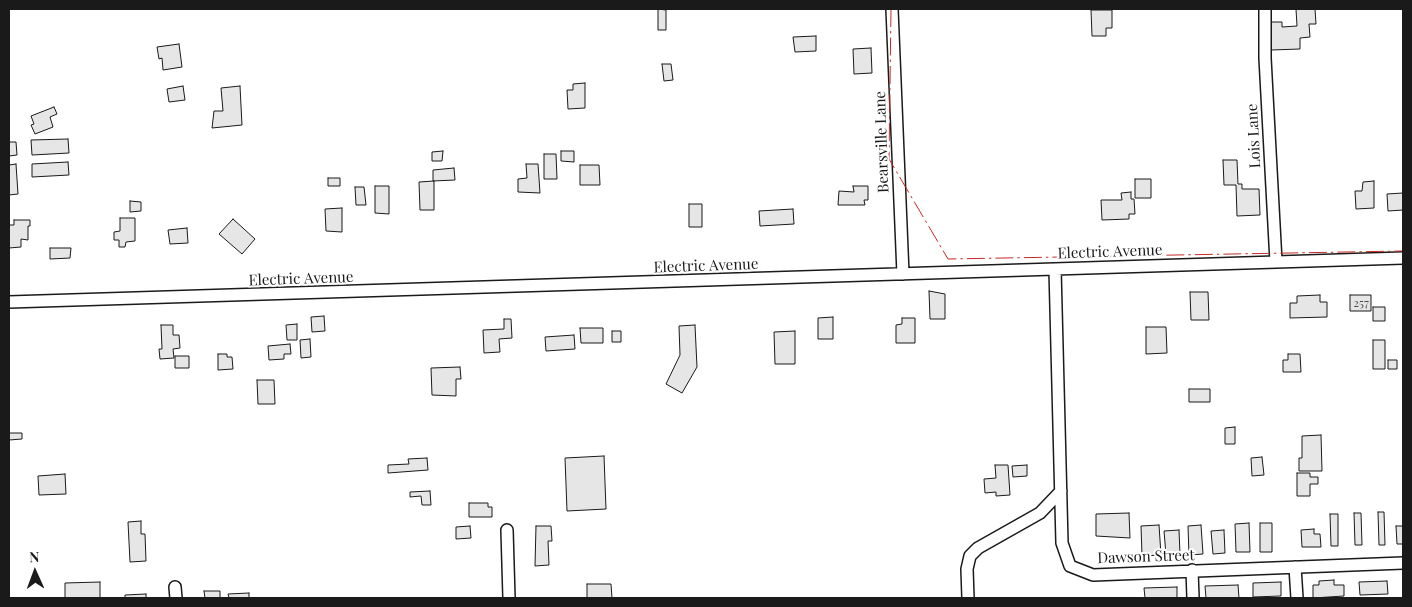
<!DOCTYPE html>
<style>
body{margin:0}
#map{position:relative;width:1412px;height:607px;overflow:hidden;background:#fff;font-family:"Playfair Display",serif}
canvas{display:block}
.frame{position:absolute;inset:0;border:10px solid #1a1a1a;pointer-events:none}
.north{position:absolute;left:10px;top:547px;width:50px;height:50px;-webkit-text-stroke:4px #fff;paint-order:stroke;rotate:358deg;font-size:14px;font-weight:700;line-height:20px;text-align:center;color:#1a1a1a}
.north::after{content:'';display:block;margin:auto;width:18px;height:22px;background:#1a1a1a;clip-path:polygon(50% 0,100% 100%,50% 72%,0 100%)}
</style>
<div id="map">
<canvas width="1412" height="607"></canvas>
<div class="frame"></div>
<div class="north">N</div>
</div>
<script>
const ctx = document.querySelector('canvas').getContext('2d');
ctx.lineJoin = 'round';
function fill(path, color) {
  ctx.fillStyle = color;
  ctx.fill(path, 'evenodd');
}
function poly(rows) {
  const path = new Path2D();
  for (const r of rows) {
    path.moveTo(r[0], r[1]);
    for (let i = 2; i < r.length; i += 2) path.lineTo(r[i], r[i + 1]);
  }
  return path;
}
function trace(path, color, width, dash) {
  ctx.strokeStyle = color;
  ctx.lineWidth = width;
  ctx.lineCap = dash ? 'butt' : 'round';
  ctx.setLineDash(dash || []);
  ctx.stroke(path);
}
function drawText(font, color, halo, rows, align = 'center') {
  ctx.font = font + ' "Playfair Display",serif';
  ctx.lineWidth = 4;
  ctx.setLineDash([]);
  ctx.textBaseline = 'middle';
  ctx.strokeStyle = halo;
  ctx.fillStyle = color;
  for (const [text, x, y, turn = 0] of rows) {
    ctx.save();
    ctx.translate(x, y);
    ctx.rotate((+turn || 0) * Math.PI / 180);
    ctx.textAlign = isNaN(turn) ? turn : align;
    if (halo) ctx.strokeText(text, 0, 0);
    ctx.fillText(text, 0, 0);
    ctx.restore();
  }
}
const building = poly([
 [658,9,666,10,666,30,658,30,658,9],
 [1296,9,1315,9,1316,24,1309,24,1310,37,1300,38,1300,49,1271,50,1270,22,1282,22,1282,27,1297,26,1296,9],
 [1091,10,1112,10,1112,28,1106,28,1106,36,1092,36,1091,10],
 [816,36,816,51,795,52,793,37,816,36],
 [179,44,182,67,163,70,162,58,159,59,157,47,179,44],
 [871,48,872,73,854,74,853,49,871,48],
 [662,64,671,64,673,80,664,81,662,64],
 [585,83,585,108,568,109,567,90,573,90,573,84,585,83],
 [183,86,185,100,169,102,167,89,183,86],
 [240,86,242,125,212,128,214,111,223,111,221,88,240,86],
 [54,107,57,114,50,117,53,127,35,134,31,125,34,124,31,116,54,107],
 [68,139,69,153,32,155,31,140,68,139],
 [9,142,16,142,17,155,9,156,9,142],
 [443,151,442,161,432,161,432,152,443,151],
 [561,151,574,151,574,162,561,161,561,151],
 [544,154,556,154,557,179,544,179,544,154],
 [1223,160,1237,160,1238,184,1242,184,1242,189,1259,189,1260,215,1237,216,1236,185,1224,185,1223,160],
 [68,162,69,175,32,177,32,164,68,162],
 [16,164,18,194,9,195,9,165,16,164],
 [526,164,538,164,540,193,518,192,518,179,527,178,526,164],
 [580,165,599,165,600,185,580,185,580,165],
 [454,168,455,180,433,181,433,170,454,168],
 [328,178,340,178,340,186,328,186,328,178],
 [1135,179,1151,179,1151,198,1135,198,1135,179],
 [434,181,434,210,420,210,419,182,434,181],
 [1374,181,1374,208,1356,209,1355,191,1362,191,1363,182,1374,181],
 [375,186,389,186,389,214,375,213,375,186],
 [853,186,868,186,868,200,864,200,865,205,838,205,839,191,854,192,853,186],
 [355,187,364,187,366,205,356,205,355,187],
 [1131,192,1131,199,1134,199,1135,214,1129,214,1129,219,1102,220,1101,200,1122,200,1121,193,1131,192],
 [1403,193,1403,210,1388,211,1387,194,1403,193],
 [130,201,141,202,141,211,130,212,130,201],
 [689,204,702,204,702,227,689,227,689,204],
 [342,208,342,232,326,231,325,209,342,208],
 [793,209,794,224,760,226,759,211,793,209],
 [120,218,135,218,135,241,126,242,125,247,119,247,119,240,114,240,114,232,120,231,120,218],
 [233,219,255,239,242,254,219,234,233,219],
 [14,220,30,220,30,226,28,226,28,240,21,239,21,247,9,248,9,225,14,225,14,220],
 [187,228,188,243,170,244,168,230,187,228],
 [50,248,71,248,70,258,50,259,50,248],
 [929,291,945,294,945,319,930,319,929,291],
 [1190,292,1208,292,1209,320,1191,320,1190,292],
 [1320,295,1320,302,1327,302,1327,317,1290,318,1290,303,1297,303,1297,296,1320,295],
 [1350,295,1371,295,1371,311,1350,311,1350,295],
 [1373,307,1385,307,1385,321,1373,321,1373,307],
 [324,316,325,331,312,332,311,317,324,316],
 [833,317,833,339,818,339,818,318,833,317],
 [902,318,915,318,915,343,896,343,896,325,902,324,902,318],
 [504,319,511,319,512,338,499,339,500,352,484,353,483,330,504,329,504,319],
 [297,324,297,340,287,340,286,325,297,324],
 [161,325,173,325,173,335,179,335,180,348,173,349,174,358,160,359,159,349,162,349,161,325],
 [695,325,697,367,682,393,666,384,680,355,679,326,695,325],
 [1146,327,1166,327,1167,353,1146,354,1146,327],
 [580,328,603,328,603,343,581,343,580,328],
 [612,331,621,331,621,342,612,342,612,331],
 [795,331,795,364,775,364,774,332,795,331],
 [574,335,575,349,546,351,545,337,574,335],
 [310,339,311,357,301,358,300,340,310,339],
 [1373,340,1385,340,1385,369,1373,369,1373,340],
 [290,344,291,354,284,354,284,359,269,360,268,346,290,344],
 [218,354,227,354,227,357,232,357,233,369,218,370,218,354],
 [1288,354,1300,354,1301,372,1283,372,1283,360,1288,360,1288,354],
 [175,356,189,356,189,368,175,368,175,356],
 [1388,360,1397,360,1397,369,1388,369,1388,360],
 [460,367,461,379,456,379,456,396,432,395,431,368,460,367],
 [257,380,274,380,275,404,258,404,257,380],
 [1189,389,1210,389,1210,402,1189,402,1189,389],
 [1235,427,1235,444,1225,444,1225,428,1235,427],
 [9,433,22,433,22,439,9,440,9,433],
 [1321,435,1322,471,1299,471,1299,458,1302,458,1302,436,1321,435],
 [604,456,606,509,567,511,565,458,604,456],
 [1262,457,1264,475,1252,476,1251,458,1262,457],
 [427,458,428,470,388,473,388,465,409,464,408,459,427,458],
 [995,465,1008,465,1010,495,996,496,996,492,985,493,984,479,996,478,995,465],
 [1027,465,1027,476,1013,477,1012,466,1027,465],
 [1297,473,1310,473,1310,477,1318,477,1318,484,1310,484,1310,496,1297,496,1297,473],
 [65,474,66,494,39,495,38,476,65,474],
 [430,491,431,505,422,505,421,496,410,497,410,492,430,491],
 [469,503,488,503,488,507,492,507,492,517,469,517,469,503],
 [1378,512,1384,512,1385,545,1379,545,1378,512],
 [1129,513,1130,538,1096,536,1096,514,1129,513],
 [1354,513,1361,513,1362,545,1355,545,1354,513],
 [1330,514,1338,514,1338,546,1331,546,1330,514],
 [141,521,141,534,145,534,146,561,130,562,128,522,141,521],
 [1249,523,1250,552,1236,552,1235,524,1249,523],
 [1260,523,1272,523,1272,552,1260,552,1260,523],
 [1159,525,1161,555,1142,556,1141,526,1159,525],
 [1201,525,1203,554,1189,555,1188,526,1201,525],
 [470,526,471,538,456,539,456,527,470,526],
 [536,526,551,526,552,541,548,541,549,565,535,566,536,526],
 [1396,526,1403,526,1403,544,1397,544,1396,526],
 [1314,529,1314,534,1320,534,1321,547,1302,547,1301,530,1314,529],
 [1179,530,1180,554,1166,555,1164,531,1179,530],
 [1224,530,1225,553,1213,554,1211,531,1224,530],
 [1334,580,1334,585,1344,585,1344,596,1313,598,1313,585,1319,585,1319,581,1334,580],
 [1387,581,1388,594,1360,595,1359,582,1387,581],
 [100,582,100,598,65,598,65,583,100,582],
 [1281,582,1281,596,1253,597,1253,583,1281,582],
 [587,584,611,584,612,598,587,598,587,584],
 [1238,585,1239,598,1206,598,1205,586,1238,585],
 [1177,587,1177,598,1145,598,1144,588,1177,587],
 [204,591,220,591,220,598,205,598,204,591],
 [249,593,249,598,229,598,228,594,249,593],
 [146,594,146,598,125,598,125,595,146,594]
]);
fill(building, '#e6e6e6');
trace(building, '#1a1a1a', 1);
const minor = poly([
 [892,9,903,274],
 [1265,9,1265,58,1276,262],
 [1055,269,1062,543,1070,566,1093,575,1403,563],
 [9,302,1403,258],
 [507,530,509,598],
 [1295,567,1297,598],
 [1192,570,1193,598],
 [175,587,176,598],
 [968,598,967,569,970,556,978,548,1040,513,1061,491]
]);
trace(minor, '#1a1a1a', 14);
trace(minor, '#fff', 11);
trace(poly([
 [891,9,889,159,948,259,1403,251]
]), '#c62828', 1, [18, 4, 2.5, 4]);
drawText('12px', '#4d4d4d', null, [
 ["257",1361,303]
]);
drawText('15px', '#1a1a1a', '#fff', [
 ["Lois Lane",1254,136,-93],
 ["Bearsville Lane",882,142,-92],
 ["Electric Avenue",1110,252,-2],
 ["Electric Avenue",706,266,-2],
 ["Electric Avenue",301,279,-2],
 ["Dawson Street",1146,557,-2]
]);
</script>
